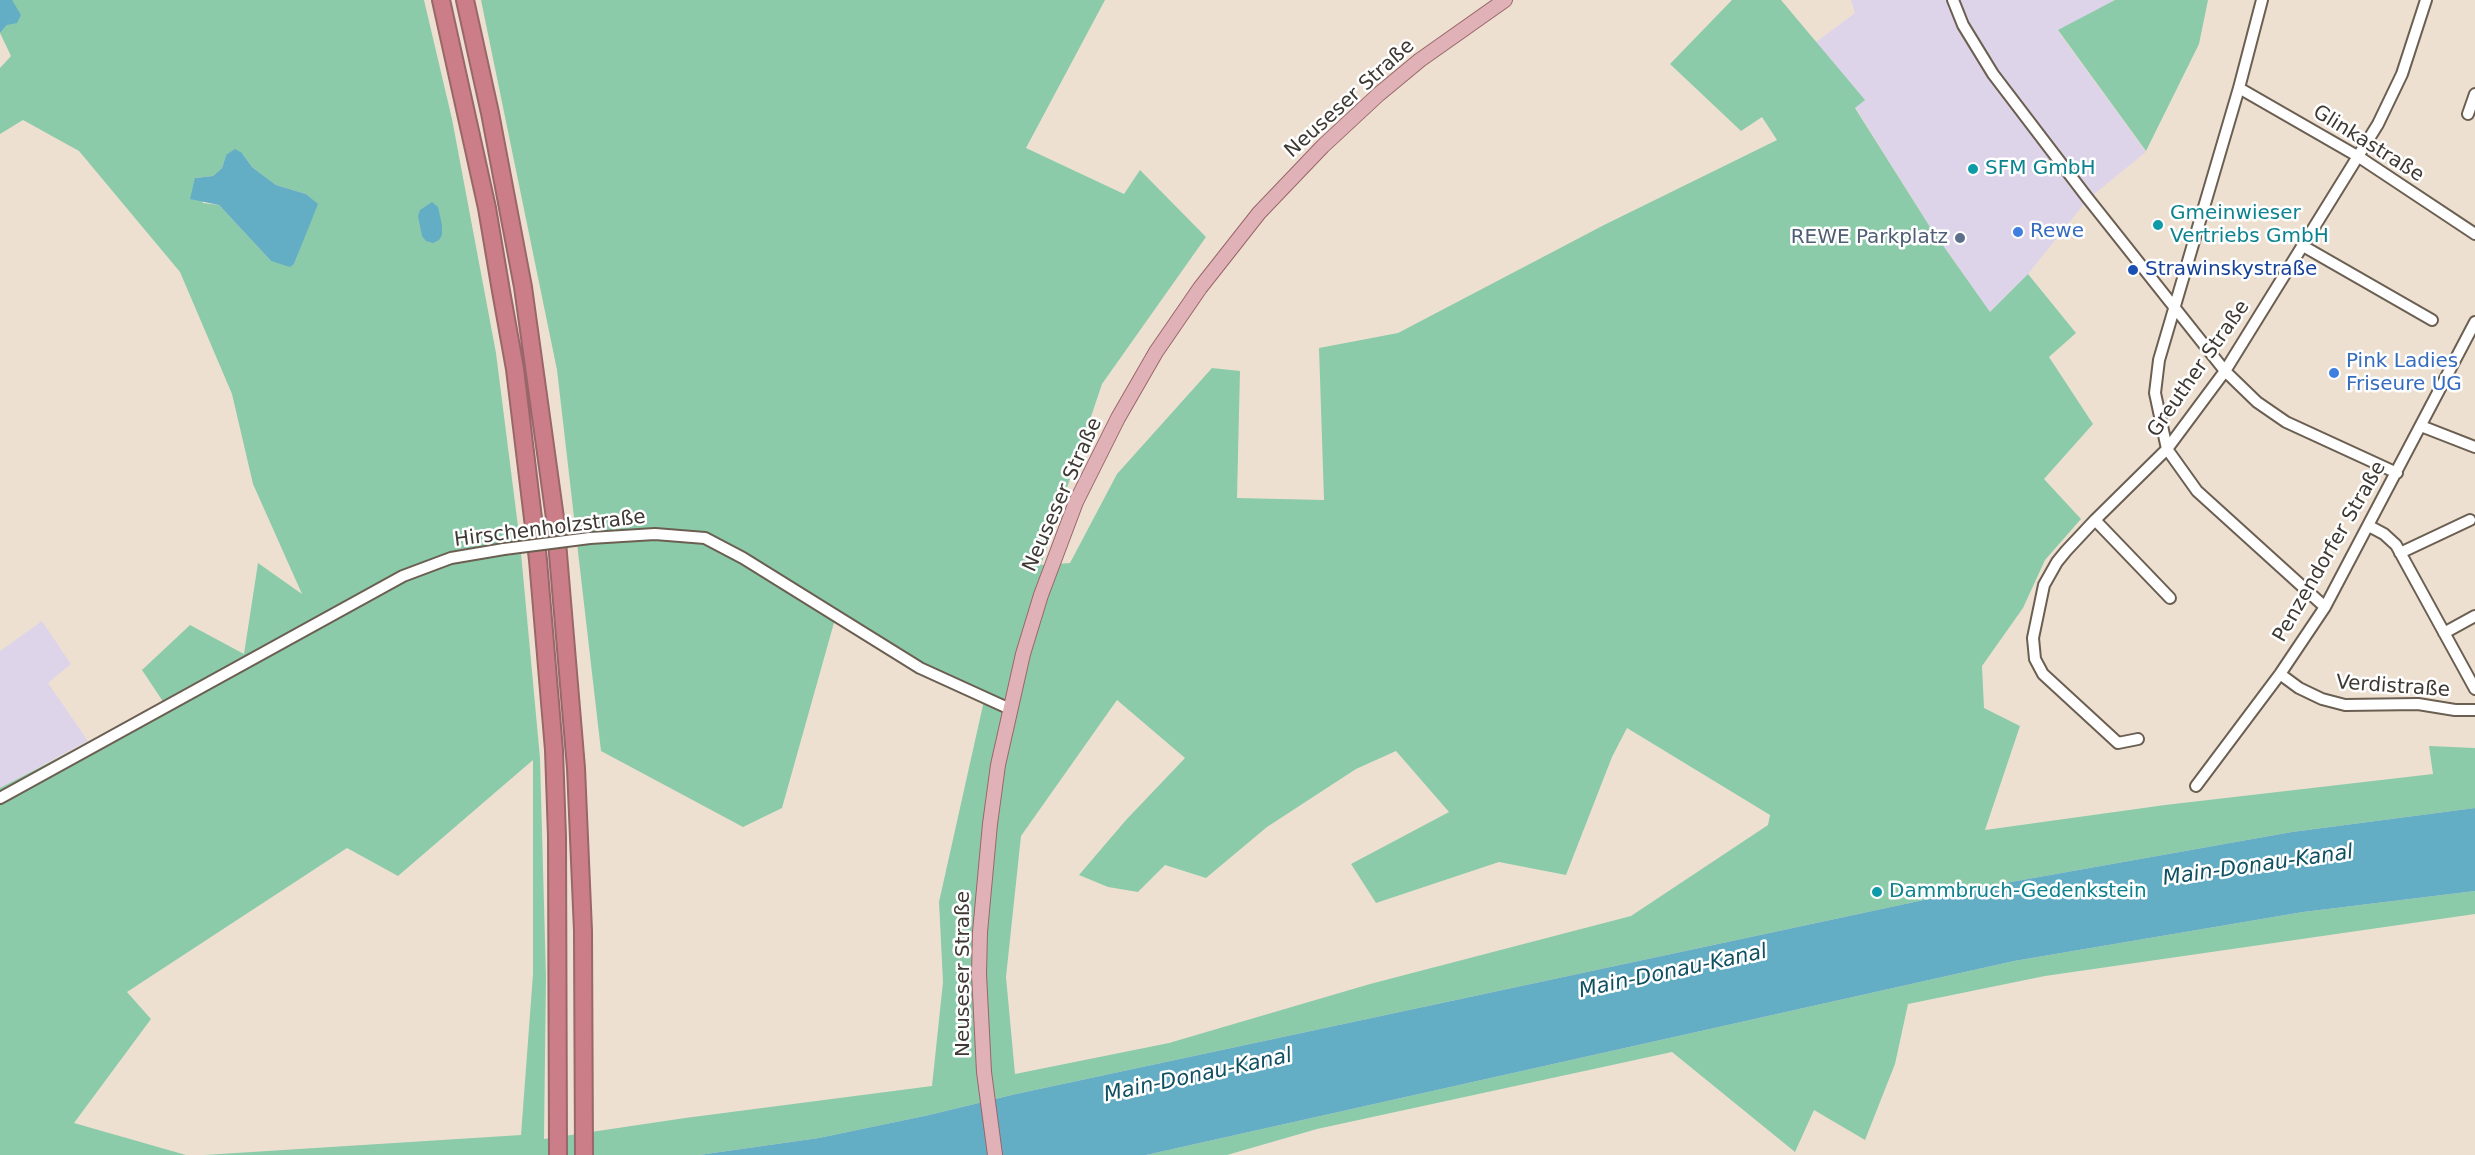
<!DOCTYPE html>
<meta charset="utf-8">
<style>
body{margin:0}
canvas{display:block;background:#eee0d1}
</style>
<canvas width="2475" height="1155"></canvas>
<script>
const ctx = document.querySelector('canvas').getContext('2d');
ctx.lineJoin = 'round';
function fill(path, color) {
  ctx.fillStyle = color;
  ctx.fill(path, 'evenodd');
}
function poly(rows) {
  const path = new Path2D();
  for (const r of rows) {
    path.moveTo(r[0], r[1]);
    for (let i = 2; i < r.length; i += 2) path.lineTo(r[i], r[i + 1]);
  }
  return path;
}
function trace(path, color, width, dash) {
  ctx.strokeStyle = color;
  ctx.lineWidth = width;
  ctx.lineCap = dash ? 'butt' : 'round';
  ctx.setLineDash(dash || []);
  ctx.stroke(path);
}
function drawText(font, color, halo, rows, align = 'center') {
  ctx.font = font + ' "DejaVu Sans",sans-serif';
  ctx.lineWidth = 5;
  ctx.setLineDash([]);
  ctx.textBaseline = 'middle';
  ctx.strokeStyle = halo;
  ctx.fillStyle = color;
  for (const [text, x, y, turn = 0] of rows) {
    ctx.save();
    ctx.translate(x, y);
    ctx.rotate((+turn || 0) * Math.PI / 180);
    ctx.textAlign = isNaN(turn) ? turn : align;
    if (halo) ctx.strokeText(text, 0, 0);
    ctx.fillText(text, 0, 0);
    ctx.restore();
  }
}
fill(poly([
 [1851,0,2115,0,2058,31,2146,152,2088,199,2028,274,1990,312,1930,227,1855,107,1864,100,1816,42,1855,13],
 [42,621,71,664,48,683,88,741,0,788,0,651]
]), '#ded4e9');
fill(poly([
 [12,0,424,0,452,119,496,353,520,542,540,758,546,977,544,1139,685,1118,932,1086,943,982,939,902,985,696,922,665,837,612,782,808,743,827,601,751,557,370,481,0,1105,0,1026,148,1124,194,1140,170,1206,237,1102,384,1041,565,1070,563,1117,474,1212,368,1240,371,1237,498,1324,500,1319,348,1398,333,1604,225,1777,140,1762,117,1741,131,1670,64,1732,0,1781,0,1865,100,1855,108,1930,227,1990,312,2028,274,2076,333,2049,357,2093,424,2044,479,2081,519,2045,560,2023,608,1982,666,1984,708,2020,726,1985,830,2165,805,2433,774,2429,746,2475,748,2475,808,2292,832,1994,885,1016,1094,929,1115,819,1138,699,1155,204,1155,521,1135,533,974,533,760,398,876,347,848,127,992,151,1019,74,1123,186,1155,0,1155,0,788,164,703,142,670,190,625,244,654,258,563,302,594,253,484,232,394,180,272,79,151,23,120,0,134,0,68,11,56,0,33,7,25],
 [242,153,252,167,276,185,306,194,317,204,294,264,271,261,219,205,203,203,195,178,213,176,222,168,226,155],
 [1117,700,1185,758,1126,820,1079,875,1108,887,1138,892,1165,865,1206,878,1267,827,1356,769,1396,751,1449,812,1351,864,1376,903,1499,862,1566,875,1612,757,1627,728,1770,815,1768,825,1631,916,1370,984,1169,1043,1015,1074,1006,977,1021,836],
 [2115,0,2208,0,2199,44,2146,151,2058,30],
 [2475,891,2475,914,2045,976,1908,1004,1895,1064,1865,1140,1814,1110,1795,1152,1672,1052,1317,1129,1227,1155,1146,1155,2014,961,2303,912]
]), '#8ccbaa');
fill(poly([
 [0,0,12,0,21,15,17,23,7,25,0,33],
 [235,149,242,153,252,167,276,185,306,194,318,204,294,264,290,267,271,261,219,205,190,199,195,178,213,176,222,168,226,155],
 [432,202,438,207,442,225,442,235,439,240,433,243,426,241,422,236,418,216,420,210],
 [2475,808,2475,891,2303,912,2014,961,1146,1155,699,1155,819,1138,929,1115,1016,1094,1994,885,2292,832]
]), '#63adc5');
const minor = poly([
 [1953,0,1963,25,1993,74,2086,196,2225,371,2257,402,2286,422,2397,473],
 [2262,0,2239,88,2159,360,2155,393,2167,449,2197,491,2325,607],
 [2239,88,2359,157,2475,234],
 [2468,114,2475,94],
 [2303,246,2432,320],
 [2421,426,2475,447],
 [2095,520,2170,598],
 [2369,526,2384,534,2396,545,2475,689],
 [590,538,655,534,705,538,743,558,920,668,1010,709],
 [2400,553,2470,520],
 [2444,633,2475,616],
 [2280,674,2299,688,2322,699,2345,705,2418,704,2455,710,2475,710],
 [2138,739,2118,743,2043,674,2035,659,2033,638,2044,585,2057,562,2066,551,2095,520,2167,449,2225,371,2378,124,2402,74,2426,0],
 [2196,786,2280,674,2325,607,2475,322],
 [0,798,403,576,451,558,504,549]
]);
const major = poly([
 [995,1155,984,1072,979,974,980,932,990,824,998,765,1023,654,1041,595,1076,502,1118,418,1156,352,1200,288,1259,213,1323,146,1379,94,1420,60,1505,0]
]);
const highway = poly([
 [441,0,487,208,501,291,515,369,538,560,554,750,557,837,558,1155],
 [465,0,490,113,523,287,555,518,576,768,583,931,584,1155]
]);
trace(minor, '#6b5f52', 14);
trace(major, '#996669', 16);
trace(highway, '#996669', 20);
trace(minor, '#fff', 10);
trace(major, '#e0b2b7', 14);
trace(highway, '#cb7e87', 16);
const minorBridge = poly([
 [504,549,590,538]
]);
trace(minorBridge, '#6b5f52', 14, []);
trace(minorBridge, '#fff', 10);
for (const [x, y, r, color] of [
 [1973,169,6,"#0f9aa8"],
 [2158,225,6,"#0f9aa8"],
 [2018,232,6,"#3f7fe0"],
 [1960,238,6,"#5c6f8a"],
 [2133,270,6,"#1a4fb4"],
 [2334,373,6,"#3f7fe0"],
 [1877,892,6,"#0f9aa8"]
]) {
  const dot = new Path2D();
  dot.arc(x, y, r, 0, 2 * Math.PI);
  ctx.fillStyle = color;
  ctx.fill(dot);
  trace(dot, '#fff', 2);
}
drawText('20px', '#3d3832', '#fff', [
 ["Neuseser Straße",1350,99,-42],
 ["Glinkastraße",2368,144,32],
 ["Greuther Straße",2199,369,-55],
 ["Neuseser Straße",1063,495,-66],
 ["Hirschenholzstraße",550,529,-7],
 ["Penzendorfer Straße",2330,552,-60],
 ["Verdistraße",2393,687,4],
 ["Neuseser Straße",964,974,-90]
]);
drawText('20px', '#0d838f', '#fff', [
 ["SFM GmbH",1985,169],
 ["Gmeinwieser",2170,214],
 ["Vertriebs GmbH",2170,237],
 ["Dammbruch-Gedenkstein",1889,892]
], 'left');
drawText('20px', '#366cbe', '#fff', [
 ["Rewe",2030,232],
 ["Pink Ladies",2346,362],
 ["Friseure UG",2346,385]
], 'left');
drawText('20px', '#4e5e75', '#fff', [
 ["REWE Parkplatz",1948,238]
], 'right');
drawText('20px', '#164399', '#fff', [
 ["Strawinskystraße",2145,270]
], 'left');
drawText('italic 21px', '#0f5061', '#fff', [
 ["Main-Donau-Kanal",2258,866,-8],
 ["Main-Donau-Kanal",1673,972,-12],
 ["Main-Donau-Kanal",1198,1076,-12]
]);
</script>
